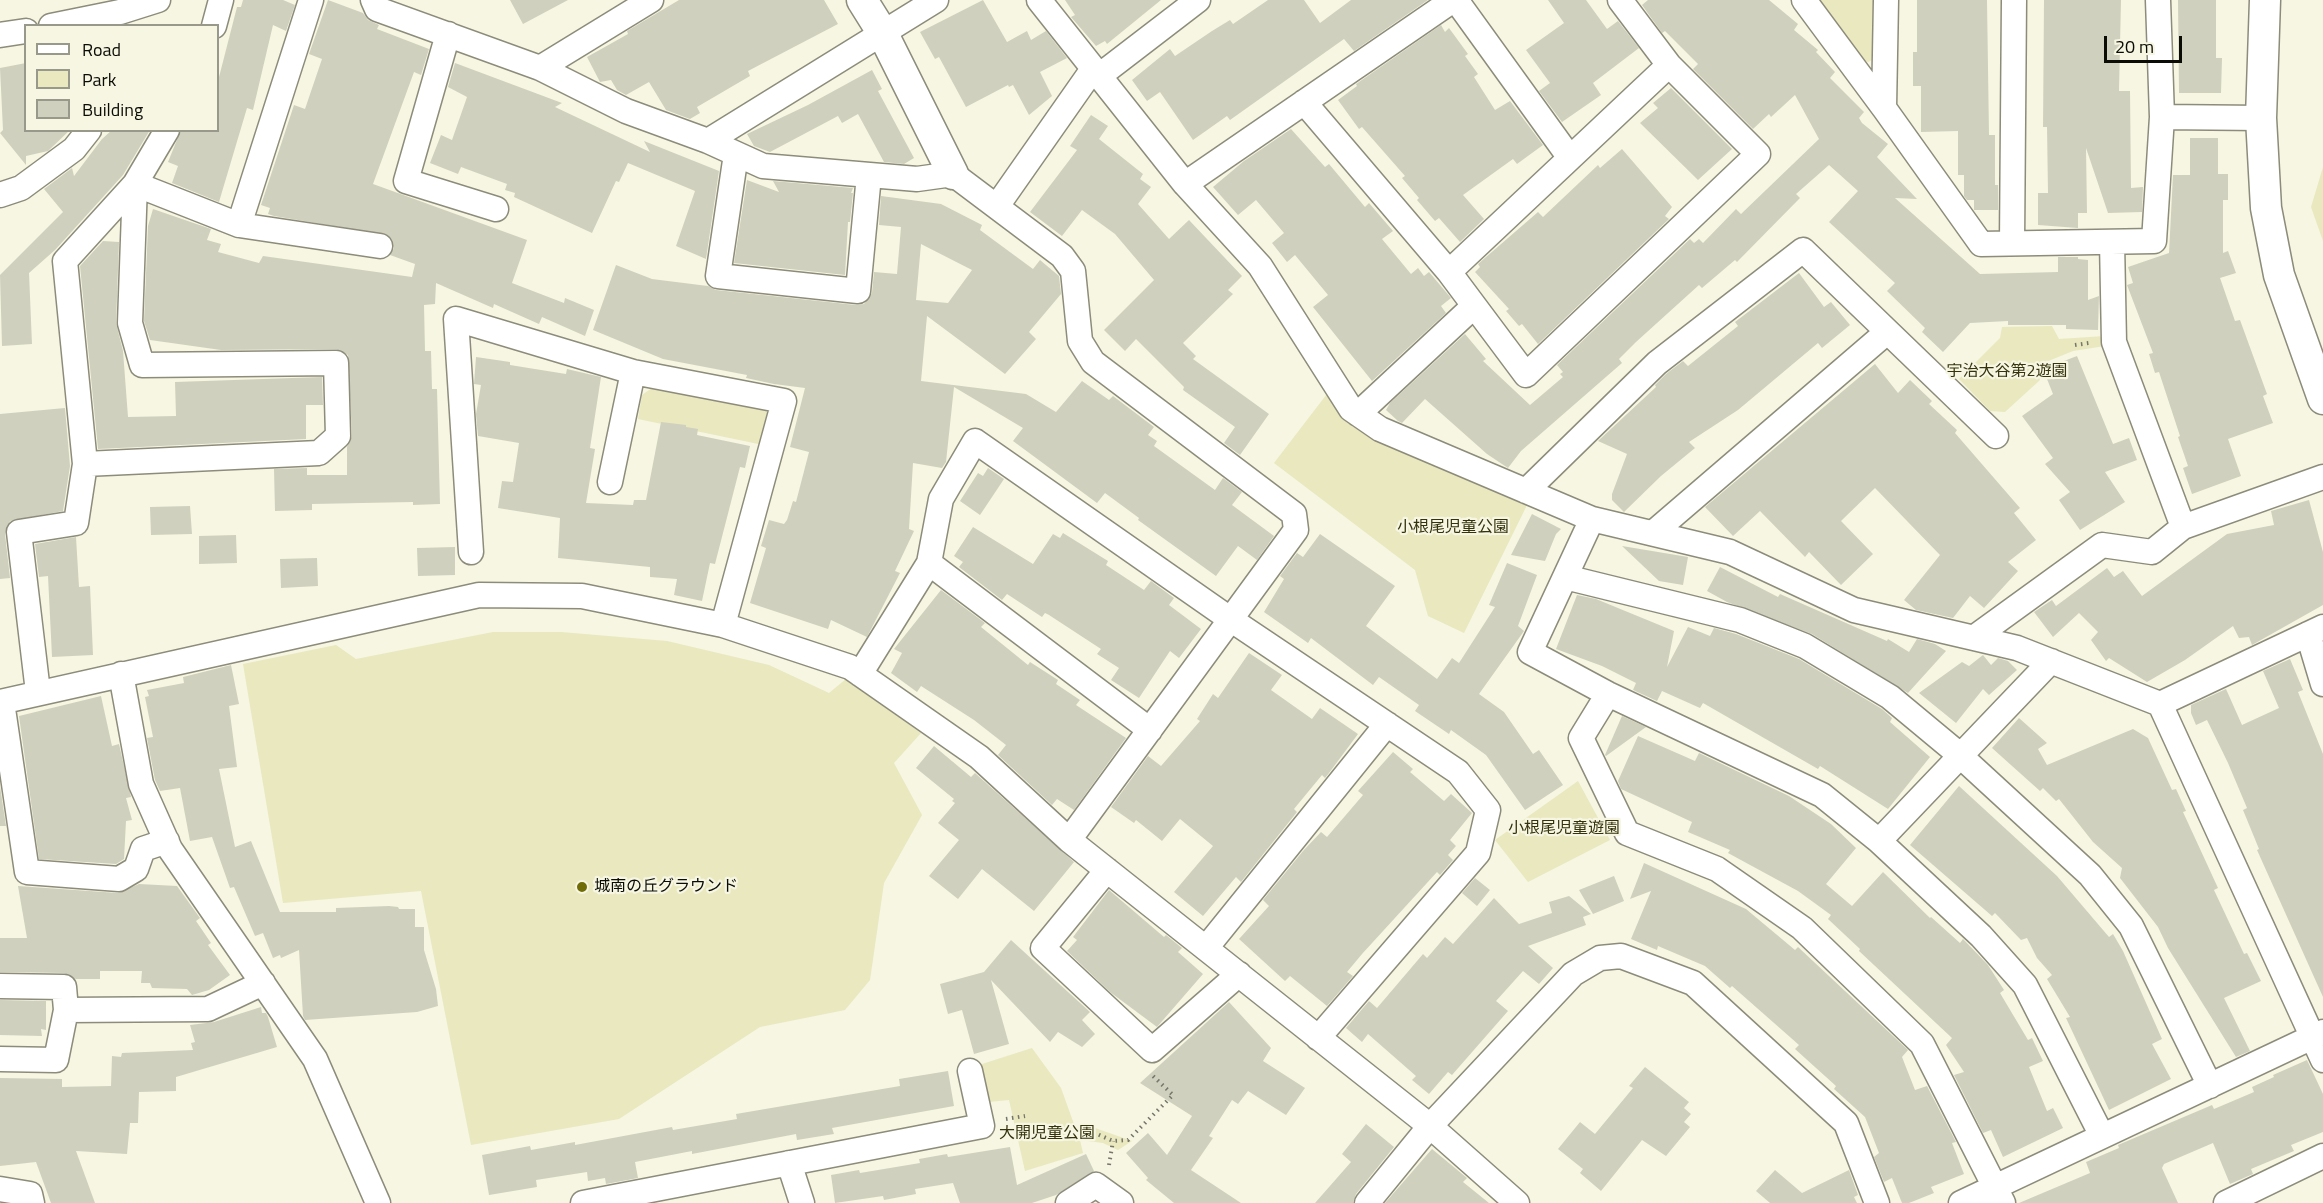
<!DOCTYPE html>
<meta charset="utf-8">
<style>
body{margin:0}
#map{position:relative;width:2323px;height:1203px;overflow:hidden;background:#f6f6e3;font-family:"Titillium Web",sans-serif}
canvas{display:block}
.legend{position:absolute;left:24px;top:24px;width:195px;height:108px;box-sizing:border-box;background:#f6f6e3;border:2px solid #98988b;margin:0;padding:8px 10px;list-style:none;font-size:18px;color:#0c0c06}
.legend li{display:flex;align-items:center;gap:12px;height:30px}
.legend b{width:30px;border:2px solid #98988b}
.scale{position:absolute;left:2104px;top:36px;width:78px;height:27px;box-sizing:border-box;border:3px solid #0c0c06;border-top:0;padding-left:8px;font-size:18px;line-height:21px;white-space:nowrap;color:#0c0c06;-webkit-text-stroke:4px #f6f6e3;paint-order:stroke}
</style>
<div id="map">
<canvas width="2323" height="1203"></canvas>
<ul class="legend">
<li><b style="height:8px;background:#fff"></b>Road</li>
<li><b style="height:16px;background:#e9e8be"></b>Park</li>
<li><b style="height:16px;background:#d0d0be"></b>Building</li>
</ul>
<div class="scale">20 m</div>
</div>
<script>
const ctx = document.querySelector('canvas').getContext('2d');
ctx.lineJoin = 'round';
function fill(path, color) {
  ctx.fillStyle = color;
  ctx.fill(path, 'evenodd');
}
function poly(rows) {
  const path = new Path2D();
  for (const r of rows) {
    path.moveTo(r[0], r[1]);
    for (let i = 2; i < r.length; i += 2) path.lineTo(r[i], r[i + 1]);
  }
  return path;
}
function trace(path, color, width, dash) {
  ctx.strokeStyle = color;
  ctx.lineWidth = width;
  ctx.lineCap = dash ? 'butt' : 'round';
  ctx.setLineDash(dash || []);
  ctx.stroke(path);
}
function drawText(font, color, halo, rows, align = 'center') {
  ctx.font = font + ' "Titillium Web","Noto Sans JP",sans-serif';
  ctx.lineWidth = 4.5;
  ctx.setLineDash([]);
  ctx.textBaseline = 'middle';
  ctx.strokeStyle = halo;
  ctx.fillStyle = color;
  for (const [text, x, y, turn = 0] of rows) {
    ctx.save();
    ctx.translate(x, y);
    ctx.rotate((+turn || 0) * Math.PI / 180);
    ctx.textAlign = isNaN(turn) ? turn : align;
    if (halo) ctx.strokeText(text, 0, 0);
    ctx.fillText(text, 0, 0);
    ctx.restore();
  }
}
fill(poly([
 [1814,0,1880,0,1880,57,1868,62,1850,56],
 [2323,167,2323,241,2311,207],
 [2052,326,2059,339,2105,336,2105,346,2073,351,2036,366,2040,380,2005,412,1990,411,1959,379,2000,338,2002,327],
 [659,383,768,407,774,423,768,446,638,419,642,395],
 [1330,390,1530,499,1464,633,1428,616,1415,570,1274,463],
 [493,632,561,632,667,641,769,665,829,693,846,679,921,733,894,763,922,815,884,883,870,980,845,1010,760,1027,619,1119,471,1145,421,891,283,903,243,664,336,645,356,659],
 [1578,781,1610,840,1528,882,1495,840],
 [1032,1048,1061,1088,1075,1127,1095,1128,1132,1141,1118,1150,1103,1143,1080,1140,1083,1153,1025,1171,1009,1100,988,1102,979,1065]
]), '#e9e8be');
fill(poly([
 [243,0,283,0,295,5,286,31,273,25,253,110,247,108,219,202,172,183,178,166,168,162,181,130,218,130,218,81,237,7,241,7],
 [328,0,363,13,368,20,379,25,377,29,429,49,421,75,414,72,373,184,527,240,512,283,564,303,565,298,594,310,585,336,542,317,539,324,494,304,493,308,436,283,435,304,424,305,425,351,431,351,432,389,437,389,440,504,413,505,413,502,312,504,312,510,275,511,274,469,307,468,307,475,347,475,347,447,352,436,348,355,336,349,221,350,150,340,144,321,148,226,153,209,211,229,207,240,221,244,218,252,259,263,263,256,412,277,415,264,390,255,394,248,388,235,274,216,268,214,270,208,261,205,294,105,305,109,322,59,309,54],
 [510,0,568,0,523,24],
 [679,0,824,0,838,24,748,71,750,76,697,107,700,113,690,119,666,110,649,82,626,95,617,90,611,80,600,82,587,57,628,34,627,31],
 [983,0,1007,42,1027,31,1031,40,1046,31,1067,58,1040,72,1052,96,1029,115,1013,85,1009,87,1008,85,966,107,939,57,935,59,920,32],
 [1065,0,1161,0,1107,44,1105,41,1096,46,1071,17,1075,15],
 [1268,0,1304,0,1320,23,1351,0,1428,0,1354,51,1344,39,1230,120,1227,116,1193,140,1160,92,1147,101,1132,80,1170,49,1175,56,1212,31,1230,20,1233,24],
 [1548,0,1586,0,1607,29,1618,21,1639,48,1593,83,1601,95,1562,122,1539,91,1550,83,1526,50,1564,23],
 [1648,0,1769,0,1798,24,1794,30,1818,50,1816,52,1835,72,1830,78,1864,112,1859,118,1862,123,1888,144,1877,157,1917,199,1895,198,1980,274,2058,272,2058,257,2078,257,2078,259,2088,260,2088,300,2099,296,2098,330,2066,329,2066,325,2008,325,2008,321,1970,323,1943,352,1922,332,1925,328,1887,291,1895,283,1829,222,1858,191,1829,165,1796,194,1800,198,1737,262,1735,260,1702,288,1699,285,1636,342,1619,359,1622,363,1521,451,1508,468,1487,454,1425,399,1402,423,1398,421,1386,410,1390,403,1465,334,1486,359,1483,361,1530,405,1563,377,1560,374,1563,372,1557,365,1690,239,1694,243,1699,239,1703,243,1736,209,1741,214,1819,139,1795,95,1771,117,1769,114,1753,129,1693,69,1698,64,1665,31,1662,33,1642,5],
 [1917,0,1987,0,1989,135,1995,135,1995,185,1998,185,1998,210,1974,210,1974,200,1967,200,1964,196,1964,175,1958,175,1958,131,1921,132,1921,86,1913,86,1913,52,1917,52],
 [2044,0,2121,0,2119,91,2130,91,2131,188,2143,187,2142,212,2108,213,2086,148,2087,213,2078,213,2078,228,2038,225,2038,193,2048,193,2047,127,2043,127],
 [2178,0,2216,0,2216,58,2222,58,2221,93,2179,93],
 [1441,25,1445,32,1449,28,1468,54,1465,56,1478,74,1474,77,1495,110,1510,101,1543,145,1517,164,1513,159,1463,195,1484,219,1460,242,1439,218,1435,221,1417,200,1419,198,1402,178,1405,176,1362,127,1359,129,1338,100,1357,86,1356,84],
 [26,63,26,130,70,130,48,151,26,156,26,165,0,133,3,130,0,68],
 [455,63,562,103,555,107,650,152,644,141,719,171,706,259,676,246,695,191,628,163,619,182,616,181,592,233,514,197,515,193,505,190,507,184,461,167,458,174,430,163,441,135,452,140,467,97,448,87],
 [872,70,882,89,878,91,914,158,904,164,884,162,858,114,842,123,838,116,770,152,754,146,747,134,808,105],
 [1671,88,1732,149,1698,180,1640,123,1658,108,1653,103],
 [1091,115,1108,126,1099,139,1143,174,1140,179,1151,187,1138,204,1169,239,1189,220,1242,276,1228,290,1233,294,1183,343,1196,356,1193,359,1269,414,1240,455,1224,443,1235,427,1183,390,1184,387,1136,339,1125,351,1104,330,1154,280,1115,234,1082,210,1062,236,1030,212,1077,150,1070,146],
 [1291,129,1325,167,1329,164,1365,207,1369,203,1393,231,1382,239,1411,274,1418,268,1424,276,1429,272,1451,298,1441,306,1446,313,1372,381,1313,307,1328,295,1295,255,1287,262,1272,243,1284,233,1256,200,1238,215,1213,187,1244,161],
 [112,130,150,130,123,175,55,250,29,273,32,344,2,346,0,275,63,212,44,189,72,168,74,176,102,139],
 [2190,138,2218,138,2218,174,2228,174,2228,200,2223,200,2223,253,2228,251,2236,273,2220,278,2235,321,2240,320,2267,394,2263,396,2273,423,2228,439,2241,476,2192,494,2183,468,2188,466,2178,437,2180,436,2159,372,2155,373,2149,354,2153,353,2127,285,2133,283,2128,267,2169,253,2173,175,2190,175],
 [1622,149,1672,207,1665,216,1669,219,1538,344,1522,324,1519,326,1506,311,1509,309,1475,272,1480,267,1478,264,1538,212,1543,217,1598,165,1600,168],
 [747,180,779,192,773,181,853,188,851,193,853,193,850,222,848,222,845,275,734,263],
 [881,196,941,204,982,225,980,230,1033,269,1040,260,1059,276,1061,294,1029,332,1036,339,1005,374,927,316,921,381,1026,394,1056,412,1082,381,1109,400,1113,396,1154,427,1148,435,1157,441,1154,446,1215,490,1223,478,1242,492,1232,505,1274,536,1257,560,1238,546,1216,576,1138,520,1139,518,1105,493,1097,503,1013,441,1023,428,954,387,946,462,942,468,913,463,909,529,914,531,895,571,900,573,867,637,831,620,828,629,750,603,766,548,761,546,769,520,784,524,787,520,793,501,796,502,809,452,790,447,805,388,774,384,746,378,747,375,663,359,593,330,616,265,652,279,708,286,716,290,856,305,864,304,872,293,874,272,897,274,901,227,879,225],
 [921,244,972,270,948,303,916,300],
 [103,241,119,242,116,323,123,351,128,417,176,416,175,382,322,377,323,405,306,405,306,439,98,449,80,266],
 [1799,273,1824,307,1831,302,1850,325,1822,348,1818,343,1738,410,1689,442,1695,448,1661,476,1624,512,1612,500,1612,494,1627,454,1598,441,1656,387,1655,385,1666,374,1683,361,1688,366,1738,326,1735,322],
 [2077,356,2113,444,2129,438,2137,460,2105,472,2125,502,2080,530,2059,500,2070,492,2045,464,2053,458,2022,416,2053,394,2043,369],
 [476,357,510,362,510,365,566,374,567,369,601,377,590,448,595,449,586,503,633,505,634,500,646,500,661,422,686,425,686,427,698,429,697,435,750,446,745,468,740,467,715,564,710,563,702,601,674,595,677,579,650,577,650,567,558,558,560,518,498,508,502,481,513,482,519,443,478,436,476,414,481,385,474,384],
 [1875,364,1898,393,1910,380,1932,401,1929,404,1957,430,1955,433,2020,508,2014,513,2036,540,2008,562,2018,571,1984,608,1970,596,1953,618,1916,610,1904,600,1940,555,1875,488,1841,521,1873,554,1841,585,1809,552,1805,557,1760,511,1733,536,1705,507],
 [65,408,70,466,63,511,10,521,5,534,10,578,0,579,0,414],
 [988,468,1004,479,980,515,960,501,978,473,983,476],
 [2309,500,2323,552,2323,605,2252,645,2249,637,2239,638,2233,626,2185,660,2147,682,2109,658,2106,661,2091,640,2098,632,2079,613,2053,637,2034,612,2052,600,2056,606,2107,568,2114,577,2123,571,2142,596,2227,534,2274,525,2271,511],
 [190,506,192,534,151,535,150,507],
 [1532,514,1561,529,1556,534,1545,561,1511,555],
 [973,527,1033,564,1053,534,1060,538,1063,533,1108,561,1106,565,1144,590,1151,581,1174,598,1169,605,1201,629,1179,658,1170,651,1139,698,1111,680,1119,668,1097,654,1101,649,1049,615,1045,613,1042,617,1007,594,1002,600,959,567,963,562,954,556],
 [1320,534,1395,586,1366,626,1437,679,1452,658,1459,663,1495,607,1489,605,1507,563,1537,575,1518,626,1524,631,1479,694,1504,712,1533,754,1539,750,1563,785,1525,810,1486,755,1451,730,1449,734,1415,711,1419,705,1379,677,1373,685,1311,638,1308,643,1264,612,1284,579,1280,576,1297,553,1303,557],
 [236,535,237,563,199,564,199,536],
 [76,537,79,587,90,586,93,655,52,657,48,576,39,577,35,544],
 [1622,546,1688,557,1683,585,1659,581],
 [455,547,455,575,418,576,417,548],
 [317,558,318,586,281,588,280,559],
 [1720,567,1778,597,1780,594,1887,641,1888,639,1909,652,1917,639,1935,644,1946,651,1908,693,1812,634,1727,602,1707,591],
 [941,590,985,623,981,627,1028,665,1030,662,1058,680,1056,684,1080,700,1076,705,1126,738,1074,810,1057,799,1052,805,998,755,1006,745,974,720,921,686,917,692,891,673,902,653,894,649],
 [1577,595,1596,599,1674,631,1667,667,1688,627,1710,636,1714,628,1736,634,1799,659,1882,709,1892,718,1890,722,1930,757,1888,809,1820,766,1818,769,1703,703,1700,708,1662,691,1657,701,1633,690,1636,683,1602,666,1556,649],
 [1249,653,1282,675,1271,690,1312,719,1320,708,1358,734,1329,773,1325,778,1322,775,1294,809,1297,812,1241,882,1236,877,1203,916,1174,892,1213,846,1180,819,1162,841,1136,820,1134,823,1111,807,1148,756,1161,766,1200,721,1197,719,1213,694,1218,698],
 [1983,655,1991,665,1998,658,2008,661,2017,670,1989,695,1983,689,1956,723,1919,693,1962,662,1969,666],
 [2290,659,2303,690,2298,692,2323,754,2323,997,2257,850,2259,849,2243,810,2247,808,2228,763,2207,720,2196,725,2191,713,2191,705,2226,689,2242,725,2279,708,2263,671],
 [231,665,239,704,229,706,237,767,219,769,235,847,251,841,280,912,336,912,336,908,389,906,398,907,399,909,415,909,415,927,424,927,424,950,436,989,438,1006,417,1012,305,1020,303,1016,299,950,281,958,280,955,273,958,263,933,255,936,234,887,230,888,212,837,190,841,180,788,160,791,155,780,147,738,153,737,145,697,149,696,147,690,184,683,183,677],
 [101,696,112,746,119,744,131,797,126,798,132,820,126,821,124,859,116,864,39,859,19,716],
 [1622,716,1646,727,1606,756,1605,755],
 [2019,718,2047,743,2038,749,2047,765,2133,729,2148,738,2172,790,2176,789,2186,811,2183,812,2218,888,2214,890,2244,954,2247,953,2261,981,2224,998,2250,1051,2236,1057,2168,948,2158,927,2120,878,2122,868,2093,842,2059,799,2056,801,2043,788,2040,791,1992,748],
 [1638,736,1695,761,1699,753,1789,796,1831,824,1856,848,1826,884,1852,906,1883,872,1930,918,1931,917,1960,943,1963,939,1988,965,2004,990,2000,993,2028,1040,2032,1038,2043,1061,2029,1067,2047,1111,2053,1108,2063,1128,2003,1157,1991,1130,1983,1133,1954,1075,1964,1072,1946,1045,1952,1038,1859,951,1860,949,1828,919,1831,915,1798,891,1728,853,1730,850,1688,832,1692,822,1621,789,1618,781],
 [934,746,971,777,975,773,1074,862,1034,911,982,869,958,899,929,876,959,840,938,823,955,803,952,801,954,799,916,768],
 [1393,752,1413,769,1410,772,1444,801,1451,794,1472,813,1450,840,1456,846,1448,855,1453,860,1440,875,1437,872,1362,954,1347,972,1353,976,1327,1006,1290,976,1285,981,1239,939,1269,906,1263,900,1303,851,1321,832,1327,837,1363,795,1358,791],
 [0,786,6,826,0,826],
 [1959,786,2057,876,2109,937,2113,934,2123,951,2162,1039,2152,1044,2171,1079,2109,1110,2066,1018,2070,1017,2047,979,2052,975,2037,958,2027,938,2021,940,1995,913,1992,916,1910,845],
 [1644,863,1746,909,1795,950,1798,947,1908,1050,1902,1057,1915,1090,1927,1086,1956,1142,1952,1143,1964,1174,1931,1187,1934,1193,1909,1203,1902,1203,1892,1178,1884,1182,1874,1157,1879,1153,1865,1117,1834,1089,1836,1086,1795,1049,1799,1045,1732,986,1730,988,1705,966,1658,946,1657,950,1631,939,1651,891,1630,899],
 [1614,876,1624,901,1593,914,1579,890],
 [1475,878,1490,890,1477,906,1462,893],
 [139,884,177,886,200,918,196,921,211,943,208,945,230,975,209,990,192,995,187,989,152,988,150,983,141,983,142,971,100,971,100,979,76,979,64,973,0,972,0,938,27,938,18,886,118,893],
 [1109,890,1164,937,1166,935,1182,948,1178,952,1203,974,1157,1027,1110,992,1067,951,1077,940,1073,937],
 [1569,896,1591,914,1583,917,1586,925,1528,946,1553,968,1539,984,1523,971,1496,1001,1508,1011,1452,1075,1448,1072,1429,1094,1412,1080,1416,1076,1368,1034,1362,1042,1346,1028,1369,1001,1377,1008,1423,954,1427,958,1445,937,1453,944,1494,898,1519,924,1552,913,1549,902],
 [1011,940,1090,1012,1082,1020,1095,1034,1082,1047,1058,1032,1050,1042,991,980,1009,1044,974,1054,962,1010,948,1014,940,984,984,972],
 [0,1000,46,1001,46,1030,41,1029,42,1036,0,1035],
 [1229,1002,1271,1048,1263,1061,1305,1088,1286,1115,1248,1091,1238,1104,1232,1100,1209,1136,1213,1138,1191,1170,1241,1203,1174,1203,1146,1180,1148,1178,1126,1153,1148,1133,1167,1155,1192,1116,1140,1083],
 [261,1007,262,1013,266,1013,268,1017,277,1047,176,1077,176,1091,139,1092,138,1123,130,1123,127,1154,76,1151,95,1203,51,1203,36,1162,0,1166,0,1078,62,1079,62,1087,111,1086,112,1056,121,1057,122,1053,193,1050,191,1043,195,1042,190,1025,214,1022],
 [2307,1060,2323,1094,2323,1132,2291,1145,2294,1151,2251,1169,2253,1174,2230,1184,2213,1143,2164,1164,2162,1168,2178,1203,2019,1203,2090,1173,2086,1162,2119,1148,2118,1145,2125,1142,2212,1105,2214,1109,2254,1092,2252,1087,2274,1077,2273,1075],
 [1645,1067,1689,1102,1684,1108,1691,1114,1684,1122,1690,1127,1666,1156,1642,1140,1601,1191,1580,1173,1583,1169,1558,1149,1580,1122,1595,1134,1633,1088,1629,1086],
 [948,1071,954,1106,832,1128,834,1134,797,1140,796,1134,692,1154,692,1151,635,1162,638,1178,606,1184,605,1178,588,1181,587,1172,536,1180,537,1187,489,1195,482,1155,530,1146,531,1150,575,1142,575,1145,672,1127,673,1130,737,1119,736,1114,900,1086,899,1079],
 [1366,1124,1394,1147,1356,1194,1353,1203,1315,1203,1351,1162,1342,1154],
 [1010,1147,1017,1185,1086,1154,1094,1171,1056,1195,1032,1203,960,1203,953,1183,915,1189,916,1194,884,1200,883,1196,835,1203,831,1175,859,1170,860,1173,920,1163,919,1159,947,1154,948,1157],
 [1432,1149,1467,1178,1463,1182,1489,1203,1385,1203],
 [1775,1170,1802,1193,1849,1170,1858,1195,1854,1197,1857,1203,1770,1203,1756,1191]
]), '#d0d0be');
const minor = poly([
 [373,0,377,9,540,68,626,111,708,141,763,166,917,179,953,174,1062,256,1073,271,1080,341,1093,362,1294,514,1296,530,1069,840],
 [1039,0,1185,184,1260,266,1351,409,1380,429,1592,519,1730,552,1854,610,2017,648,2160,704,2323,627],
 [1456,0,1570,158],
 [1804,0,1884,108],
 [1886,0,1884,108,1981,244,2154,241,2162,117,2158,0],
 [51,26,120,12,158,0],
 [214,26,221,0],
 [448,34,406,181,496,209],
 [0,35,26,31],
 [540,68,651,0],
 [1099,76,1198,0],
 [1304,102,1449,272,1526,375,1758,154,1669,65,1620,0],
 [2162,117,2261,118],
 [708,141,936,0],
 [736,154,718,276,858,291,869,175],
 [1185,184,1453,0],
 [0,195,21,188,74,149,89,130],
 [997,206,1093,69],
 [239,225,311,0],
 [2112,242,2114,342,2183,527],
 [2012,243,2014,0],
 [1449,272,1669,65],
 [1358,414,1474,306],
 [85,464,319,453,338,436,336,363,142,365,130,323,135,184,239,225,380,246],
 [610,482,633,372],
 [1526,491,1657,363,1803,250,1996,436],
 [1592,519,1530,652,1608,694,1822,795,1879,841,1981,936,2025,985,2102,1136],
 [1653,533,1887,332],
 [471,552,456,319,633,372,784,401,723,625],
 [929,563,1150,730],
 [1565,577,1740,620,1805,646,1890,697,1955,751,2090,875,2131,926,2210,1086],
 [2308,634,2323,684],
 [1975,637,2102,545,2152,552,2183,527,2323,477],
 [121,674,141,784,170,849,315,1059,378,1203],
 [860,674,929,563,941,499,975,441,1230,619,1458,772,1488,810,1478,853,1318,1038],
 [38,692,19,532,76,523,85,464,65,261,135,184,167,130],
 [1608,694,1581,738,1627,833,1717,869,1802,928,1922,1044,2003,1203],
 [0,702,479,595,582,596,723,625,850,667,979,757,1069,840,1430,1126,1517,1203],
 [2,702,27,872,119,879,136,869,143,849,167,841],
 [2160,704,2323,1060],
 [1879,841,2051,661],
 [1107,870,1043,948,1152,1050,1239,974],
 [1206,948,1387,724],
 [0,986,64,987,66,1010,56,1060,0,1059],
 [66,1010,208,1009,263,983],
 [789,1163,802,1203],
 [0,1189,30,1194,32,1203],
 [583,1203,982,1126,970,1071],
 [1068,1203,1096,1185,1121,1203],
 [1367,1203,1430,1126,1573,974,1600,958,1621,956,1693,983,1846,1123,1877,1203],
 [1961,1203,2323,1032],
 [2226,1203,2323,1156]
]);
const tertiary = poly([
 [862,0,882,32,953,174],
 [2265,0,2261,118,2266,208,2279,275,2323,399]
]);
trace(minor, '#8d8c7b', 27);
trace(tertiary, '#8d8c7b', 33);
trace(poly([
 [2075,345,2089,343],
 [1006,1119,1025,1116],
 [1075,1135,1097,1134,1113,1141,1128,1140,1173,1095,1153,1076],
 [1109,1165,1113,1141]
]), '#76766a', 4, [1.5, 4.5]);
trace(minor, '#fff', 24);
trace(tertiary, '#fff', 30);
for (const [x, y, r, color] of [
 [582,887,6,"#706c08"]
]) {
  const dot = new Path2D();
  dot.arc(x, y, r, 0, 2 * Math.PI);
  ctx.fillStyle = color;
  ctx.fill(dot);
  trace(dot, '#f6f6e3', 2);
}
drawText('16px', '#35330d', '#f6f6e3', [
 ["宇治大谷第2遊園",2007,372],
 ["小根尾児童公園",1453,528],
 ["小根尾児童遊園",1564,829],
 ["大開児童公園",1047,1134]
]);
drawText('16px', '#0c0c06', '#f6f6e3', [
 ["城南の丘グラウンド",594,887]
], 'left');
</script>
